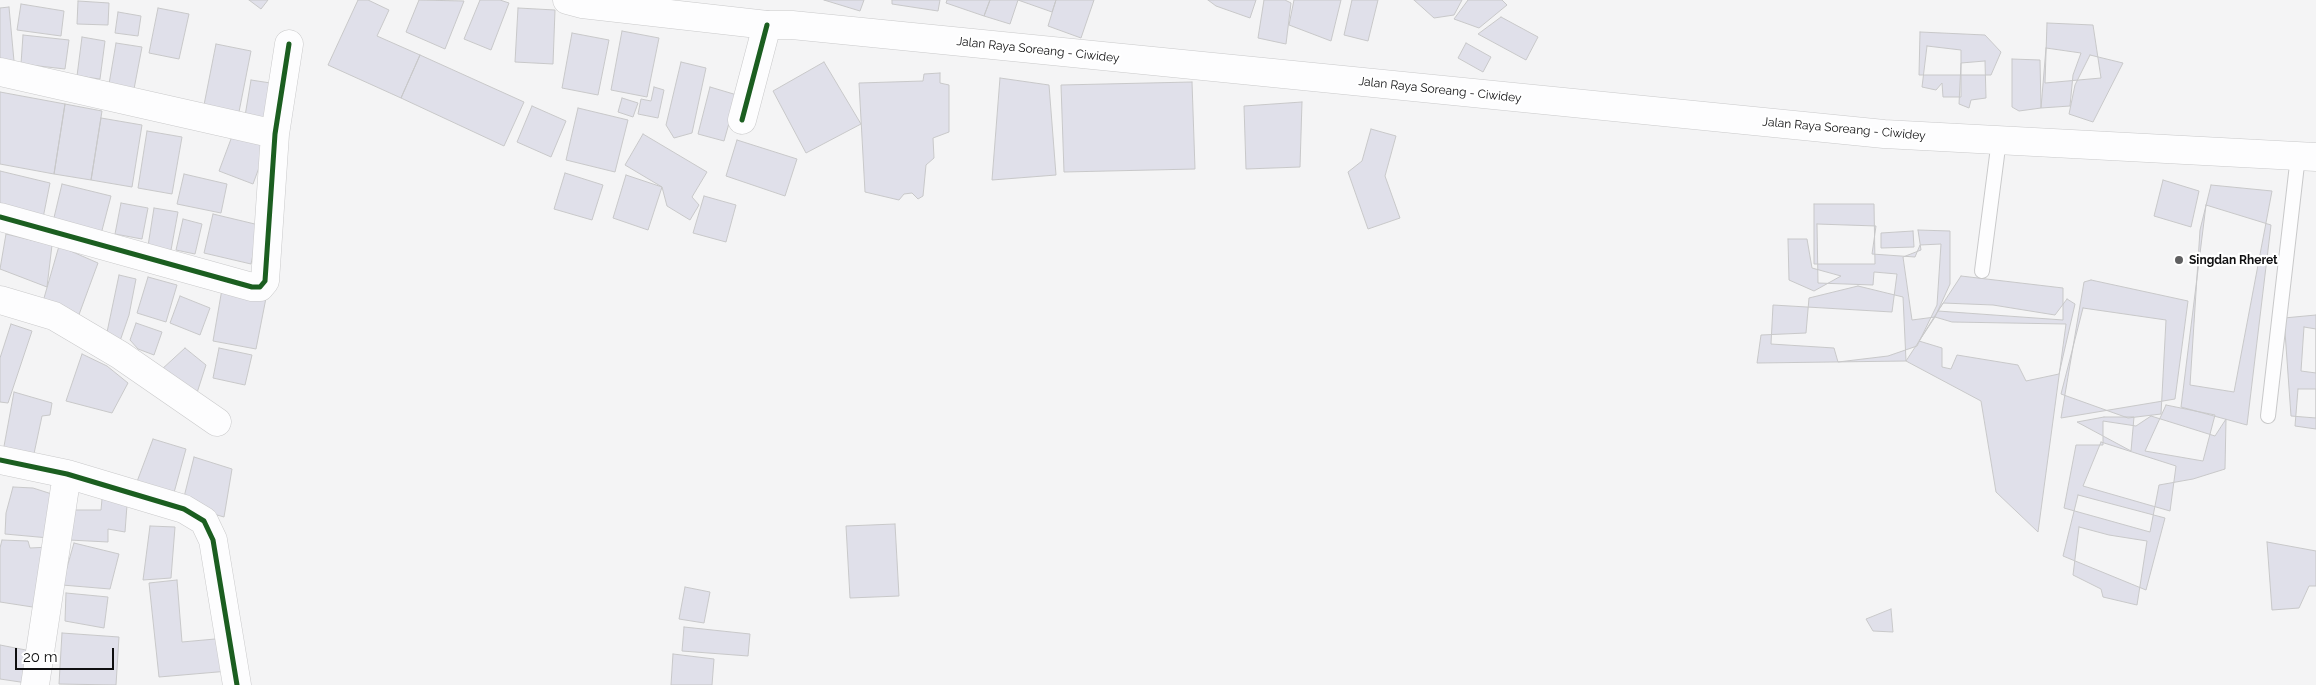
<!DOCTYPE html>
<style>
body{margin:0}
#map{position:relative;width:2316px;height:685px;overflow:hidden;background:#f4f4f5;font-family:Raleway,sans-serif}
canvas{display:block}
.scale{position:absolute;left:15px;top:648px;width:99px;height:22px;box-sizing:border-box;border:2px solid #0f0f10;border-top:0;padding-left:6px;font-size:15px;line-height:18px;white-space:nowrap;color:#0f0f10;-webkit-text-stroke:4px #fff;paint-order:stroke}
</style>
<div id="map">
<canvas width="2316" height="685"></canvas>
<div class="scale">20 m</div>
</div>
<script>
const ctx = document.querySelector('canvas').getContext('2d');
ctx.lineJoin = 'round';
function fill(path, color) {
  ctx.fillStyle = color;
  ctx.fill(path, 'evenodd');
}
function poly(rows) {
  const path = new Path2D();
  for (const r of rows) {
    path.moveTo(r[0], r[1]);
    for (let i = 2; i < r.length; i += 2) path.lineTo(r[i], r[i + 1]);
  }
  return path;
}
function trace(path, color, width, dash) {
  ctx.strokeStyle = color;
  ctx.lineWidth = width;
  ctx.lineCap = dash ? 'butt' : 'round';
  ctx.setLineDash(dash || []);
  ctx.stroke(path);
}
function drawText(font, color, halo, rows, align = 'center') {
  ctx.font = font + ' Raleway,sans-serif';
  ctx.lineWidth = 4.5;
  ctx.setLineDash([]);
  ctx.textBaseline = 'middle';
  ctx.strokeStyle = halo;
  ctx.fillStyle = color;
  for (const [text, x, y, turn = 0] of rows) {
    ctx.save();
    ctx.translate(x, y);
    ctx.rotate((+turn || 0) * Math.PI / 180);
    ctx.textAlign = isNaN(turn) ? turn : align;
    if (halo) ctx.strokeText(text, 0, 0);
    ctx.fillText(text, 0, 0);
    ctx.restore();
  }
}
const building = poly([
 [249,0,268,0,261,9,249,0],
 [358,0,368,0,389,10,377,36,420,55,401,98,328,65,358,0],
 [419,0,464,1,445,49,406,32,419,0],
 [480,0,500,0,509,3,491,50,464,39,480,0],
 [824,0,864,0,860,11,824,0],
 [892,0,940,0,938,11,892,4,892,0],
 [947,0,990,0,984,16,946,3,947,0],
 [990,0,1018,0,1010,24,984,16,990,0],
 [1018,0,1056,0,1052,12,1018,0],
 [1056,0,1094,0,1081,38,1048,26,1056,0],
 [1208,0,1256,0,1250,18,1216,6,1208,0],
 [1264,0,1285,0,1291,3,1286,44,1258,38,1264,0],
 [1294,0,1341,0,1331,41,1289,25,1294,0],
 [1352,0,1378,0,1368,41,1344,35,1352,0],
 [1414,0,1462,0,1454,15,1434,18,1414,0],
 [1468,0,1502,0,1507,5,1479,28,1454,19,1468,0],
 [78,1,109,3,108,25,77,24,78,1],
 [21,4,64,11,61,36,17,30,21,4],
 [9,7,14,61,0,62,0,8,9,7],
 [158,8,189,14,179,59,149,53,158,8],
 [518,8,555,10,553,64,515,62,518,8],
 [118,12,141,16,138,36,115,33,118,12],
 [1501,17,1538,37,1526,60,1478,34,1501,17],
 [2047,23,2093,25,2101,78,2045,83,2047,23],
 [622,31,659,38,647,97,611,90,622,31],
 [1920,32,1985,35,2001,52,1991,75,1919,75,1920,32],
 [572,33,609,40,598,95,562,88,572,33],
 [23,35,69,40,65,69,21,64,23,35],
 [82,37,105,41,100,79,77,76,82,37],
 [116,43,142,47,134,89,109,84,116,43],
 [1466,43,1491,57,1483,72,1458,58,1466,43],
 [216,44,251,51,238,117,203,110,216,44],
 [1927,46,1961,50,1961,97,1943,97,1942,83,1936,90,1922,87,1927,46],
 [2046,48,2081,53,2073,75,2070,106,2041,108,2046,48],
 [420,55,524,102,504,146,401,98,420,55],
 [2090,55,2123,63,2093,122,2069,114,2075,85,2090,55],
 [2012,59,2040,60,2041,108,2019,111,2012,107,2012,59],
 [1985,61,1986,98,1971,100,1969,108,1959,104,1961,63,1985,61],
 [681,62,706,68,692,133,674,138,666,125,681,62],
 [824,62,861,124,806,153,773,91,824,62],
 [940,73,940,83,949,85,949,132,933,138,934,158,926,165,923,196,918,199,912,193,904,194,899,200,865,192,859,83,923,81,924,74,940,73],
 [1000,78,1049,85,1056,175,992,180,1000,78],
 [251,80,277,84,270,121,245,116,251,80],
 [1192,82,1195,169,1064,172,1061,85,1192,82],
 [654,87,664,90,658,118,638,114,641,99,651,101,654,87],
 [710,87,737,95,724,141,698,134,710,87],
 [0,92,65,104,54,174,0,164,0,92],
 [622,98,638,103,633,117,618,112,622,98],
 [1302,102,1300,167,1246,169,1244,106,1302,102],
 [65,104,102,111,91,180,54,174,65,104],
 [532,106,566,121,551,157,517,142,532,106],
 [578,108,628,120,615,172,566,160,578,108],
 [101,118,142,125,132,187,91,180,101,118],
 [1371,129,1396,136,1385,176,1400,218,1368,229,1348,172,1362,161,1371,129],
 [147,131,182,137,172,194,138,188,147,131],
 [234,131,268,143,253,184,219,171,234,131],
 [643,134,707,172,692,197,699,205,690,220,667,206,662,187,625,165,643,134],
 [737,140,797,159,785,196,726,176,737,140],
 [0,171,50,183,43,218,0,210,0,171],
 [565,173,603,185,592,220,554,209,565,173],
 [184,174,227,184,221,213,177,204,184,174],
 [626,175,662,187,648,230,613,218,626,175],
 [2163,180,2199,191,2191,227,2154,216,2163,180],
 [62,184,111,196,100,238,52,226,62,184],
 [2211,185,2272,191,2234,392,2190,385,2200,230,2211,185],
 [704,196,736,205,726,242,693,233,704,196],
 [121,203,148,208,142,239,115,234,121,203],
 [1814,204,1874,204,1875,264,1814,264,1814,204],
 [2206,205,2271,225,2247,425,2181,407,2206,205],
 [154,208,178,212,171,250,148,246,154,208],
 [213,214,259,225,251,264,204,253,213,214],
 [183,219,202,224,195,254,176,250,183,219],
 [1817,224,1876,226,1872,254,1915,257,1920,245,1941,244,1937,305,1917,346,1888,356,1838,362,1834,348,1771,344,1773,305,1892,312,1897,274,1874,272,1873,285,1818,283,1817,224],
 [1918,230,1950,231,1950,284,1935,317,1912,320,1903,257,1921,250,1918,230],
 [1913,231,1914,247,1881,248,1881,233,1913,231],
 [6,234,52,245,47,287,0,269,6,234],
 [1788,239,1807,239,1812,268,1841,276,1814,291,1789,280,1788,239],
 [59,246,98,263,77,320,42,305,59,246],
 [119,275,136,279,129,315,120,341,106,337,119,275],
 [1961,276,2063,288,2063,320,1938,311,1961,276],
 [148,277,177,285,166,322,137,313,148,277],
 [2091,280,2188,301,2175,399,2061,418,2084,282,2091,280],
 [1858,286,1903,297,1906,361,1757,363,1761,335,1806,333,1809,298,1858,286],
 [222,289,266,298,256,349,213,341,222,289],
 [180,296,210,308,200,335,170,323,180,296],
 [2067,299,2075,304,2059,374,2026,381,2018,365,1957,355,1951,369,1942,367,1942,348,1919,341,1943,303,1993,305,2055,315,2067,299],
 [2083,308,2166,320,2161,414,2128,418,2061,394,2083,308],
 [2316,315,2316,418,2291,416,2284,318,2316,315],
 [1935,317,1952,322,2066,324,2038,532,1996,492,1981,401,1906,361,1935,317],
 [136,323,162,332,154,355,138,349,130,340,136,323],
 [11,324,32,331,8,403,0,402,0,358,11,324],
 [2304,327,2316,329,2316,373,2301,371,2304,327],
 [185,348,206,365,195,399,161,370,185,348],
 [219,348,252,355,245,385,213,378,219,348],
 [82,354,107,366,128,383,112,413,66,401,82,354],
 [2298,389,2316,389,2316,429,2295,426,2298,389],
 [14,392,52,403,50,415,42,416,32,463,2,457,14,392],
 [2166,405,2215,415,2203,461,2145,451,2166,405],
 [2151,416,2215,436,2226,419,2225,469,2193,479,2159,485,2150,532,2064,508,2076,445,2103,445,2103,421,2136,426,2151,416],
 [2104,417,2134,417,2131,451,2077,422,2104,417],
 [153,439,186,449,172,500,135,487,153,439],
 [2101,442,2176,466,2170,511,2083,486,2101,442],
 [194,457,232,469,224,517,182,505,194,457],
 [13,487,33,488,55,495,49,538,5,534,6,513,13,487],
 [2078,495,2165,518,2146,590,2063,556,2078,495],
 [102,499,127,505,125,532,108,529,108,542,69,540,74,510,101,510,102,499],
 [895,524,899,596,850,598,846,526,895,524],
 [150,526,175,527,171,578,143,580,150,526],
 [2079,527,2109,535,2147,541,2137,605,2103,597,2101,589,2073,575,2079,527],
 [2,540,28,541,30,548,50,547,39,608,0,602,0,548,2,540],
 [2267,542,2316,551,2316,586,2309,586,2299,608,2272,610,2267,542],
 [74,543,119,554,110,589,62,585,74,543],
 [177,580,182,642,226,638,229,671,159,677,149,583,177,580],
 [685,587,710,592,704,623,679,619,685,587],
 [66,593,108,597,104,628,65,621,66,593],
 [1891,609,1893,632,1873,631,1866,619,1891,609],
 [684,627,750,634,748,656,682,651,684,627],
 [62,633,119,637,116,685,59,684,62,633],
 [0,645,31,651,27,683,0,679,0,645],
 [673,654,714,659,712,685,671,685,673,654]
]);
fill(building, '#e0e0ea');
trace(building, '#c8c8c9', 1);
const service = poly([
 [1982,271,1999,140],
 [2268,416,2298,156]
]);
const minor = poly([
 [0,72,275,134],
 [742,120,767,25],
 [0,217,252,287,260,287,265,281,275,134,289,44],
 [0,300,54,316,120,355,217,422],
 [0,460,67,474,184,509,204,521,213,540,237,685],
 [35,685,67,474]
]);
const trunk = poly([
 [567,0,582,4,767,25,792,25,1884,134,2316,157]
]);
trace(service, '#c9c9ca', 16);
trace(minor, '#c9c9ca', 29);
trace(trunk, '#c9c9ca', 29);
trace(service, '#fdfdfe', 14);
trace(minor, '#fdfdfe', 28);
trace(trunk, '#fdfdfe', 28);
trace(poly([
 [742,120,767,25],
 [0,217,252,287,260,287,265,281,275,134,289,44],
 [0,460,67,474,184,509,204,521,213,540,237,685]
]), '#1b5e20', 5);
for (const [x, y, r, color] of [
 [2179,260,5,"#5f5f60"]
]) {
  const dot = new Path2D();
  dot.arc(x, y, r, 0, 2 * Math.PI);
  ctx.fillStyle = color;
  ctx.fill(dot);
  trace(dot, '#fff', 2);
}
drawText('12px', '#0f0f10', '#fff', [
 ["Jalan Raya Soreang - Ciwidey",1038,50,6],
 ["Jalan Raya Soreang - Ciwidey",1440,90,6],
 ["Jalan Raya Soreang - Ciwidey",1844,129,5]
]);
drawText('bold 12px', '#0f0f10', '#fff', [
 ["Singdan Rheret",2189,260]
], 'left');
</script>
